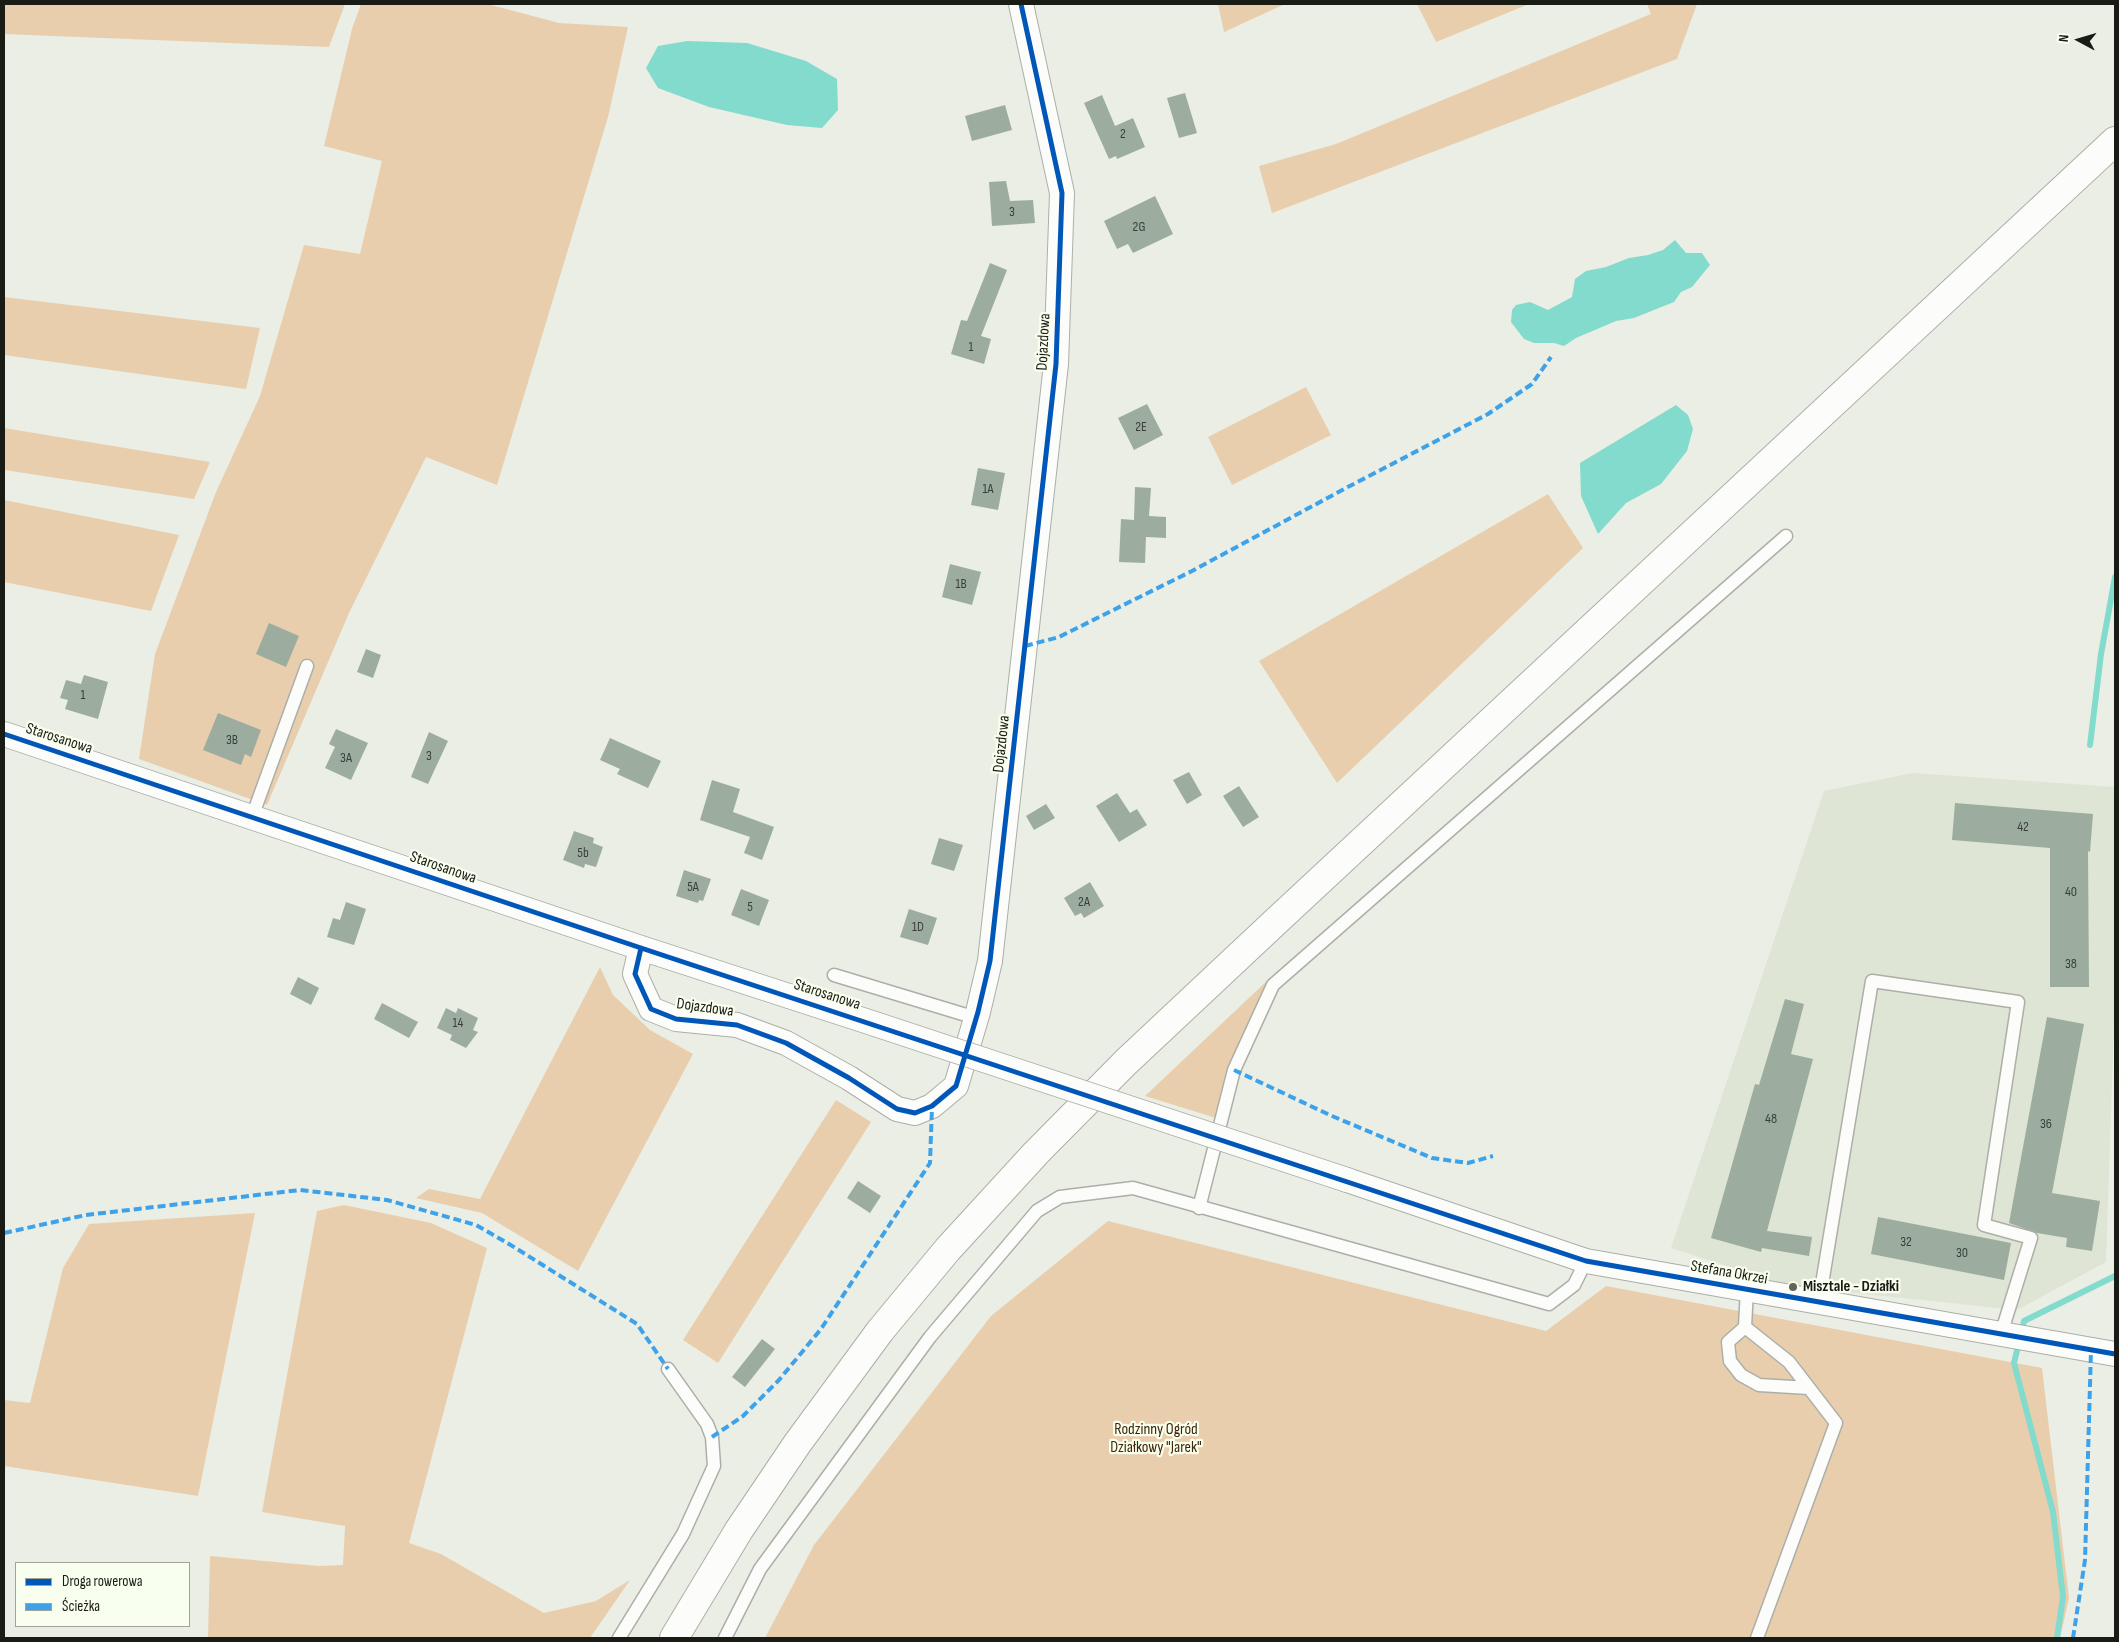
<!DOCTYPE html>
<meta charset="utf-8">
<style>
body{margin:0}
#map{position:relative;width:2119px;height:1642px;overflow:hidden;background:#eaeee4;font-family:"Sofia Sans Condensed",sans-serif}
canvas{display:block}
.frame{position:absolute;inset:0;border:5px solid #191b15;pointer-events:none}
.legend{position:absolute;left:15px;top:1562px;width:175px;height:65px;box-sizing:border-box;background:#f9ffee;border:1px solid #9fa497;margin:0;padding:6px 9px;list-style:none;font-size:15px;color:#191b15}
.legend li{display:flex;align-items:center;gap:10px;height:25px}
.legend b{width:25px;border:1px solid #9fa497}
.north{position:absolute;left:2054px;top:15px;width:50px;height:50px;-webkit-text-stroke:4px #f9ffee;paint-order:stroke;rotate:276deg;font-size:14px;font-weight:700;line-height:20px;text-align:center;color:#191b15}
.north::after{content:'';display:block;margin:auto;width:18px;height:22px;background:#191b15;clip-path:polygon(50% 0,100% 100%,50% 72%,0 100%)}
</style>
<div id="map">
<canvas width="2119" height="1642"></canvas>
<div class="frame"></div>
<ul class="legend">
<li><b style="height:6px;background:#0057b8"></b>Droga rowerowa</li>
<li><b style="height:6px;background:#3da2ea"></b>Ścieżka</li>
</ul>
<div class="north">N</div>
</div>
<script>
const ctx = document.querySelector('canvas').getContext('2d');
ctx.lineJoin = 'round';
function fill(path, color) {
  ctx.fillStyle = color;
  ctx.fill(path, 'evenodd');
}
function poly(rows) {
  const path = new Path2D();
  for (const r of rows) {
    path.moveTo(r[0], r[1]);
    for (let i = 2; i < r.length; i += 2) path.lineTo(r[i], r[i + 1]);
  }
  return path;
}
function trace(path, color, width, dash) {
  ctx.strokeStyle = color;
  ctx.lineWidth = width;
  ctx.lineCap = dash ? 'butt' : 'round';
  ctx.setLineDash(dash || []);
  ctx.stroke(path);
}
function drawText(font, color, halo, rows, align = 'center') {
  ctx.font = font + ' "Sofia Sans Condensed",sans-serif';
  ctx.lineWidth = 4.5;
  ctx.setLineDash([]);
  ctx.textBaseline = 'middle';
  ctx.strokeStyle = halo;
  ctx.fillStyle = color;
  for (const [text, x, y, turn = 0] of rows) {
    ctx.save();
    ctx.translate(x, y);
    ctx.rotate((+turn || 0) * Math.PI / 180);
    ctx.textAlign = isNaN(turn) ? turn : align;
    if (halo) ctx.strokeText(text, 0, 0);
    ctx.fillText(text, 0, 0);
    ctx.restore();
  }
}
fill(poly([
 [1913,773,2115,787,2115,992,2106,1262,2017,1310,1789,1286,1671,1248,1824,791]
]), '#dee5d4');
fill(poly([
 [4,4,345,4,329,47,4,34],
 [361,4,491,5,559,23,628,27,608,117,497,485,426,457,349,613,267,805,139,759,155,654,216,492,260,396,304,245,360,254,382,161,324,146,352,29],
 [1218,4,1285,4,1224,32],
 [1417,4,1529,4,1436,42],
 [1647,4,1697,4,1677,59,1272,213,1259,166,1336,144,1651,14],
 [4,297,260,328,246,389,4,355],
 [1306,387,1331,435,1232,485,1208,437],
 [4,428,210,462,194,499,4,470],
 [1548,494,1583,548,1337,783,1259,661],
 [4,500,179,535,151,611,4,582],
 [600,967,613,995,650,1030,693,1054,578,1271,482,1213,416,1198,429,1189,480,1199],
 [1269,979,1216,1118,1145,1096],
 [836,1100,871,1122,718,1363,683,1340],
 [344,1205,431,1223,487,1248,409,1543,441,1554,544,1613,596,1601,630,1580,590,1638,208,1638,210,1556,319,1566,343,1565,345,1526,262,1512,317,1211],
 [255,1213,198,1496,4,1466,4,1400,30,1403,63,1268,89,1224],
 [1108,1221,1546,1331,1606,1286,2042,1368,2069,1598,2060,1638,765,1638,814,1545,991,1316]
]), '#e9ceae');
fill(poly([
 [687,41,747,43,806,61,837,79,838,110,822,128,787,125,709,107,658,88,646,68,658,46],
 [1675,240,1686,253,1702,253,1710,265,1692,287,1681,292,1674,302,1634,318,1616,321,1576,338,1564,346,1554,343,1534,343,1524,339,1511,322,1512,310,1516,305,1530,302,1548,310,1572,297,1575,279,1586,271,1606,267,1629,258,1648,255,1663,250],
 [1676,405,1688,415,1693,429,1687,451,1661,484,1626,503,1598,534,1581,496,1580,463]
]), '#82dbcc');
trace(poly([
 [2090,745,2101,654,2115,577],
 [2021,1333,2024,1321,2115,1276],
 [2019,1342,2014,1363,2053,1512,2063,1597,2057,1638]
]), '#82dbcc', 6);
fill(poly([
 [1185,93,1197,133,1179,138,1167,98],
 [1102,95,1115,126,1133,118,1145,147,1117,159,1116,156,1109,159,1084,103],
 [1005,105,1012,130,972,141,965,116],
 [1006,181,1010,201,1033,200,1035,223,992,226,989,182],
 [1155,196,1173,234,1133,253,1128,244,1117,249,1104,221],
 [990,263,1007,270,981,336,991,339,984,364,951,354,961,320,967,321],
 [1147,404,1163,435,1134,450,1118,418],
 [978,468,1005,473,998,510,971,505],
 [1135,487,1151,488,1149,516,1166,517,1166,538,1146,537,1145,563,1119,562,1121,519,1134,520],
 [950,564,981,572,972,605,942,597],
 [269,623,299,636,286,667,256,654],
 [366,649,381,655,373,678,357,672],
 [84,675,108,682,98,719,65,709,68,700,60,698,66,680,81,684],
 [218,713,261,730,251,757,245,754,241,765,203,750],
 [336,729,368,743,351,780,325,768,335,747,329,744],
 [429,732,448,741,428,784,411,777],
 [610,738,661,761,648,788,617,774,620,769,600,760],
 [1189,772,1202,795,1187,804,1173,780],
 [712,780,740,789,733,812,774,827,762,860,744,853,750,837,700,820],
 [1239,786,1259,817,1243,827,1223,796],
 [1117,793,1130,813,1137,809,1147,825,1119,842,1096,806],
 [1955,803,2093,814,2090,852,2088,851,2089,987,2050,987,2050,848,1952,840],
 [1046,804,1055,818,1034,830,1026,816],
 [574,831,594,838,593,843,603,847,596,867,585,864,584,868,563,860],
 [939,838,963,845,954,871,931,864],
 [684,870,711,879,703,901,699,900,698,903,676,896],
 [1090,882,1104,906,1084,918,1081,913,1075,916,1064,898],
 [741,889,769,900,759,926,731,915],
 [346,902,366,909,354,945,327,937,333,918,340,920],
 [909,909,937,918,928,945,900,937],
 [298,977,319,988,311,1005,290,994],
 [1785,999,1804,1004,1791,1054,1813,1059,1767,1231,1812,1237,1809,1256,1762,1248,1761,1252,1711,1238,1755,1084,1759,1085],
 [382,1003,418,1022,409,1038,374,1019],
 [446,1008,456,1013,458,1008,478,1018,473,1030,478,1032,466,1048,450,1040,452,1035,437,1028],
 [2047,1017,2084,1024,2052,1193,2100,1201,2092,1251,2066,1247,2067,1238,2037,1233,2009,1223],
 [858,1181,881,1196,870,1213,847,1198],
 [1878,1217,2011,1243,2004,1280,1871,1254],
 [762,1339,775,1349,745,1387,732,1377]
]), '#9cad9f');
const lane = poly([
 [252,817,307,666],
 [834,975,976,1018],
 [1199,1208,1234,1070,1273,985,1786,536],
 [1747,1289,1745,1327,1789,1362,1836,1423,1757,1638],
 [1819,1302,1872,981,2018,1002,1984,1225,2031,1238,2001,1334],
 [1745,1327,1728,1342,1730,1361,1741,1375,1759,1385,1809,1388],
 [619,1638,683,1534,714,1466,712,1437,707,1424,668,1369],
 [725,1638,760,1569,930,1337,1037,1211,1060,1197,1133,1188,1549,1304,1574,1285,1586,1261]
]);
const street = poly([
 [4,734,641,948,875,1024],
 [641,948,635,974,651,1009,676,1019,737,1025,786,1043,849,1078,897,1109,915,1113,932,1106,956,1086,978,1012,990,961,1056,364,1062,193,1021,4],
 [1347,1180,1586,1261,2115,1354]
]);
const primary = poly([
 [674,1638,739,1530,797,1444,880,1331,948,1249,1036,1153,1126,1062,1271,926,2115,141]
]);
trace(lane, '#acafa8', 15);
trace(street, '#acafa8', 26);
trace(primary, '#acafa8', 30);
trace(lane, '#fcfcfb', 12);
trace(street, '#fcfcfb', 24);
trace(primary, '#fcfcfb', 28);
const streetBridge = poly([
 [875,1024,1347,1180]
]);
trace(streetBridge, '#acafa8', 26, []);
trace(streetBridge, '#fcfcfb', 24);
trace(poly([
 [1025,646,1059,637,1192,571,1346,488,1488,414,1532,384,1551,357],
 [1234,1070,1332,1116,1432,1158,1468,1163,1493,1156],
 [4,1233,86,1215,300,1190,387,1200,476,1225,514,1247,637,1324,668,1369],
 [712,1437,743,1416,779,1380,821,1329,930,1163,932,1106],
 [2073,1638,2085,1560,2091,1350]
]), '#3da2ea', 4, [8, 4]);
trace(poly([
 [4,734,641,948,1586,1261,2115,1354],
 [641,948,635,974,651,1009,676,1019,737,1025,786,1043,849,1078,897,1109,915,1113,932,1106,956,1086,978,1012,990,961,1056,364,1062,193,1021,4]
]), '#0057b8', 5);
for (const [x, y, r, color] of [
 [1793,1287,5,"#62655d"]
]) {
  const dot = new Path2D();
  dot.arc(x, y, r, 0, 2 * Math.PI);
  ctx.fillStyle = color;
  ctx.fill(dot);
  trace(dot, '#f9ffee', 2);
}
drawText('14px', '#3a4038', null, [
 ["2",1123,134],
 ["3",1012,212],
 ["2G",1139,227],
 ["1",971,347],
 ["2E",1141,427],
 ["1A",988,489],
 ["1B",961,584],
 ["1",83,695],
 ["3B",232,740],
 ["3",429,756],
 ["3A",346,758],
 ["42",2023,827],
 ["5b",583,853],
 ["5A",693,887],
 ["40",2071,892],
 ["2A",1084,902],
 ["5",750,907],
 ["1D",918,927],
 ["38",2071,964],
 ["14",458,1023],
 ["48",1771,1119],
 ["36",2046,1124],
 ["32",1906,1242],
 ["30",1962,1253]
]);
drawText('16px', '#191b15', '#f9ffee', [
 ["Dojazdowa",1044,342,-87],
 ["Starosanowa",59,739,18],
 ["Dojazdowa",1002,744,-84],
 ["Starosanowa",443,868,19],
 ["Starosanowa",827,995,18],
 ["Dojazdowa",705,1008,8],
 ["Stefana Okrzei",1729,1273,10]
]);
drawText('bold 16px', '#191b15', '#f9ffee', [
 ["Misztale - Działki",1803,1287]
], 'left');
drawText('16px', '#402508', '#f9ffee', [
 ["Rodzinny Ogród",1156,1430],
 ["Działkowy \"Jarek\"",1156,1448]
]);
</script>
